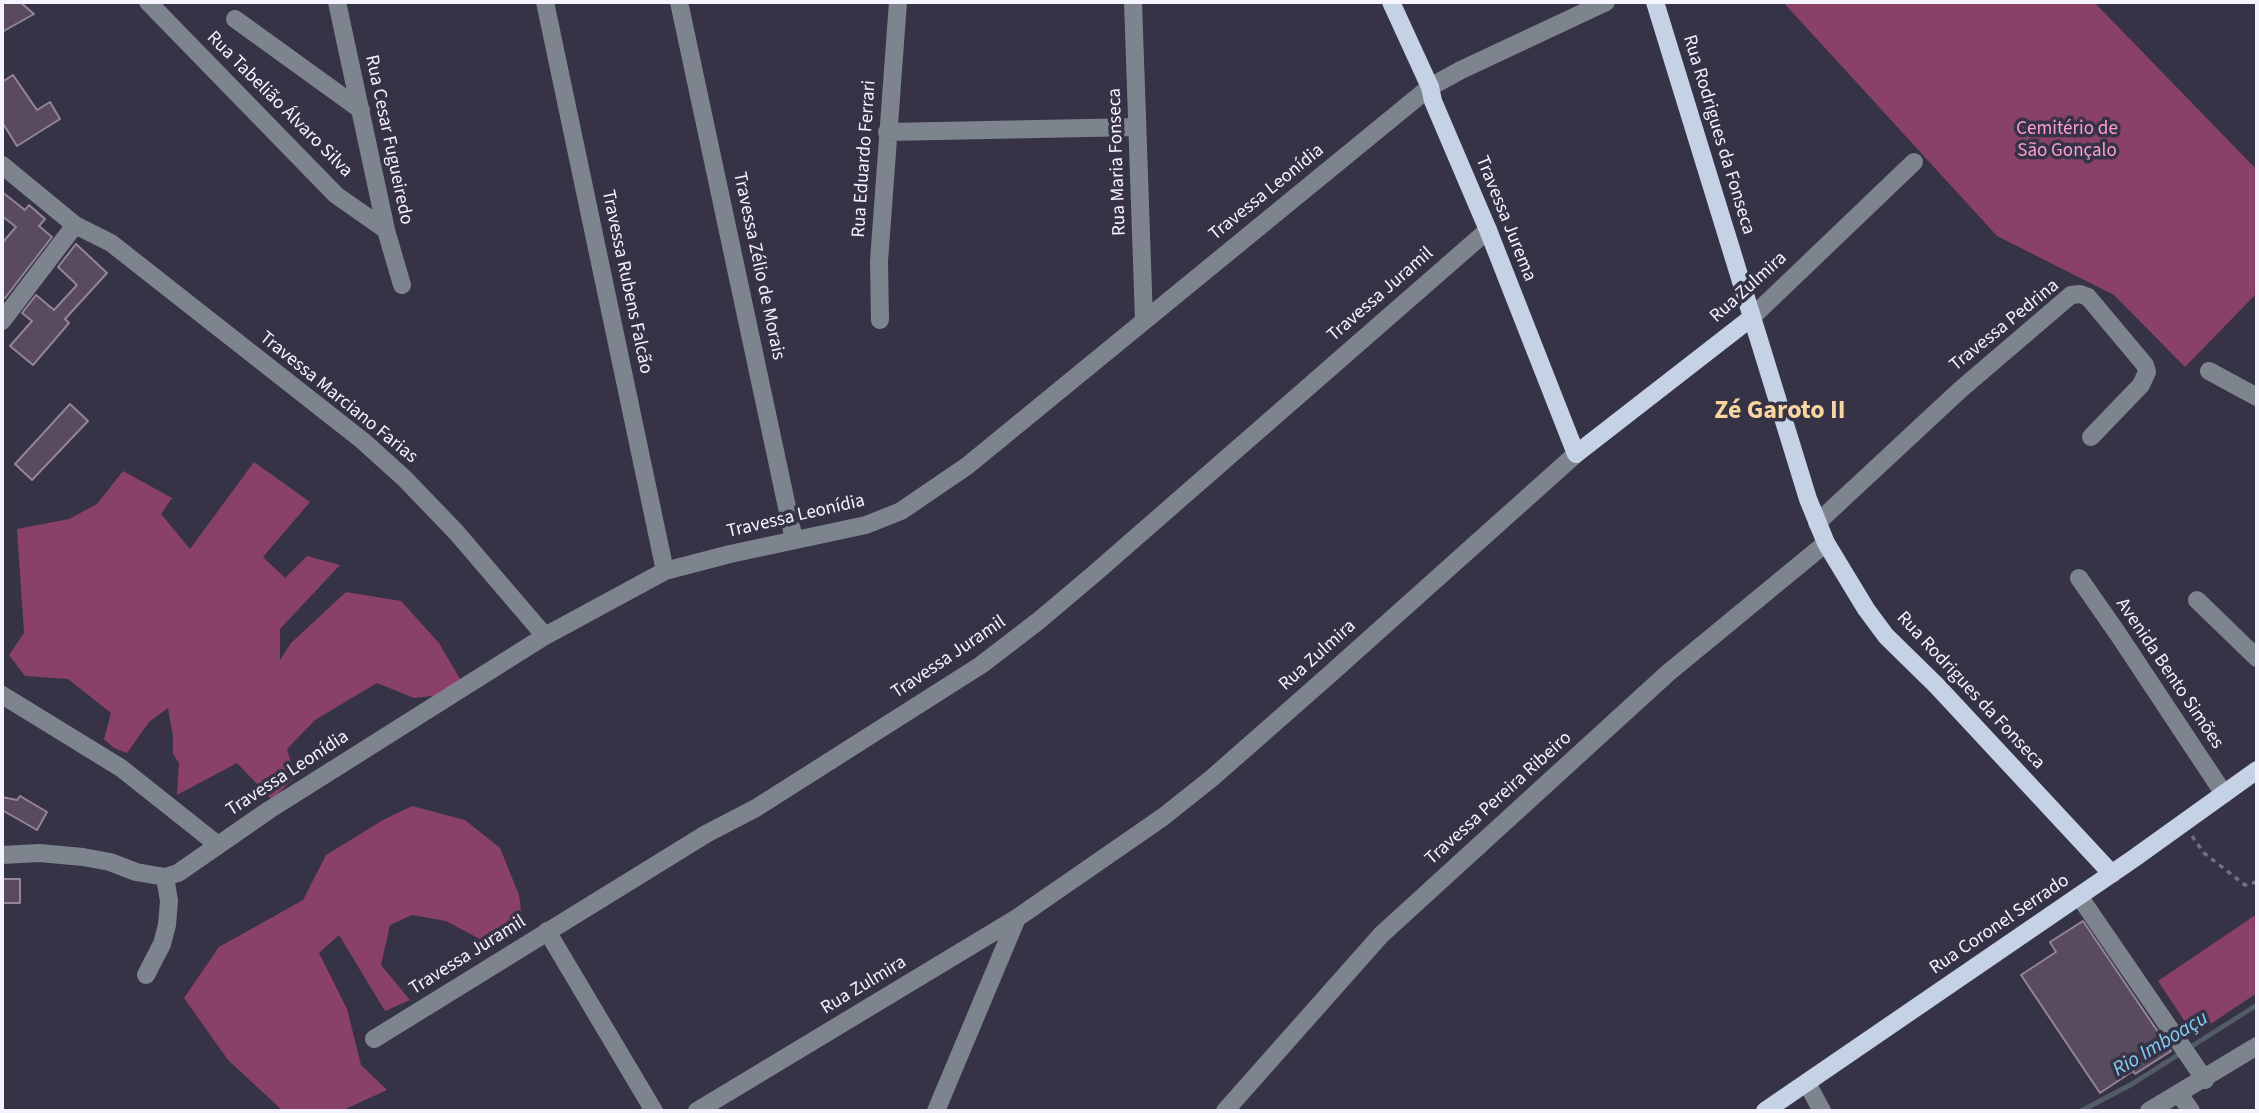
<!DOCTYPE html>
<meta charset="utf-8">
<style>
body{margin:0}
#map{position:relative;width:2259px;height:1113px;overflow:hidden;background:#363347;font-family:"Source Sans 3",sans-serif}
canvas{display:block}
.frame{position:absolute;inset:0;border:4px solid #f4f3fe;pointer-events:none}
</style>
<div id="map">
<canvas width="2259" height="1113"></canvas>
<div class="frame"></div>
</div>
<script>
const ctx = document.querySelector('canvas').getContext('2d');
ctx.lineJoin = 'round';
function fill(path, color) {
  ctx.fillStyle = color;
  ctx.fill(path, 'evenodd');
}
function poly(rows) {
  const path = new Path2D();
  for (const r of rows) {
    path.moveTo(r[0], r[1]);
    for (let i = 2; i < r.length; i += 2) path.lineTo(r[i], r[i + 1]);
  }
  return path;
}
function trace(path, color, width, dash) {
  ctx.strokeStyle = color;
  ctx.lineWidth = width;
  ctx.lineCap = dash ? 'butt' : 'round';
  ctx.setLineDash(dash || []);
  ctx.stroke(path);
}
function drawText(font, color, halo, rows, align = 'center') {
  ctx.font = font + ' "Source Sans 3",sans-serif';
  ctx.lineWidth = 7;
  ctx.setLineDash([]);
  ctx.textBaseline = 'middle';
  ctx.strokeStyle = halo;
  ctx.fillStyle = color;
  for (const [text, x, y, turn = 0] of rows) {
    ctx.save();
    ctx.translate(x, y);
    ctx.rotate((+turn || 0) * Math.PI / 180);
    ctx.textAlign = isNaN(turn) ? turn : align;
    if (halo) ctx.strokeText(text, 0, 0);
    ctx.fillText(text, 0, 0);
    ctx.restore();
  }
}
fill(poly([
 [1783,2,2094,2,2257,170,2257,293,2185,367,2114,295,1997,236],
 [254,462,310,502,263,557,285,578,307,556,340,565,280,629,280,660,291,643,346,592,401,601,439,643,460,679,441,695,414,698,377,683,315,720,287,749,295,777,272,800,237,763,177,795,179,763,173,754,173,736,168,708,149,722,127,753,114,748,104,739,111,713,68,679,25,676,9,655,24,633,17,529,69,519,97,504,123,471,172,498,161,514,190,549],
 [412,806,465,820,500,848,519,895,522,918,517,931,489,944,446,921,412,915,390,925,381,965,410,1000,385,1011,339,935,319,953,347,1009,361,1065,387,1090,341,1111,283,1111,228,1060,184,998,219,947,303,900,326,855,383,820],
 [2257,914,2257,993,2194,1035,2158,981]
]), '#894168');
trace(poly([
 [2081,1111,2132,1084,2257,1005]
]), '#525c65', 5);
const building = poly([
 [2,2,20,2,34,14,2,32,2,2],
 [13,75,37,110,50,102,60,119,17,146,2,122,2,82,13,75],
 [2,192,25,210,29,205,45,219,39,226,52,237,5,298,2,296,2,243,16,227,2,216,2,192],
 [76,244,107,273,65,319,69,323,33,365,10,346,32,321,22,313,36,295,54,310,77,285,58,267,76,244],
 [70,404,88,421,32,480,15,464,70,404],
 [20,796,47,812,37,830,2,810,2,797,17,800,20,796],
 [2,879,20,879,20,903,2,903,2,879],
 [2083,921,2171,1051,2135,1074,2133,1071,2100,1093,2021,975,2056,952,2050,942,2083,921]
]);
fill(building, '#594a5d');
trace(building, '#938498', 2);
trace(poly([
 [2192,836,2204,853,2245,885,2257,882]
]), '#726f80', 3.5, [5, 5]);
trace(poly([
 [148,2,336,195,386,230],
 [337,2,386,230,402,285],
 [545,2,665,571],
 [679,2,794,540],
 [1133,2,1144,320],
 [235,19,361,110],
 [887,132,1137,127],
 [2,165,75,225,111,243,363,441,404,478,456,532,545,636],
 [1751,318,1914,162],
 [880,320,879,261,898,2],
 [2,321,75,225],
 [2209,371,2257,397],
 [1817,523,1960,390,2071,295,2080,294,2088,297,2145,365,2147,372,2141,385,2091,437],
 [2079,578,2118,634,2224,794],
 [2197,600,2257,658],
 [2,695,121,768,218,845],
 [2,855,39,853,83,857,110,862,136,872,165,877,178,873,269,810,545,636,665,571,730,554,866,525,901,511,967,466,1430,87,1461,70,1606,2],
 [2079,896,2205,1080],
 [547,931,654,1111],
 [146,975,162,944,167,925,169,901,165,877],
 [374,1039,706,834,756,808,981,665,1037,622,1095,573,1488,230],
 [1807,1083,1822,1111],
 [2180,1095,2191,1111],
 [697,1111,1017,918,1163,817,1212,778,1328,676,1576,454],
 [936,1111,1017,918],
 [1225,1111,1381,935,1668,673,1826,543],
 [2149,1111,2257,1046]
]), '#7e848d', 18);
trace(poly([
 [1391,2,1430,87,1433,101,1488,230,1576,454,1751,318],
 [1655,2,1808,499,1826,543,1866,609,1886,636,1937,686,2112,874],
 [1765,1111,2133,859,2257,770]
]), '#c5d1e4', 18);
drawText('19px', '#f4f3fe', '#363347', [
 ["Rua Tabelião Álvaro Silva",279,105,45],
 ["Rua Rodrigues da Fonseca",1718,135,73],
 ["Rua Cesar Fugueiredo",388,140,78],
 ["Rua Eduardo Ferrari",865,159,-86],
 ["Rua Maria Fonseca",1118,162,-92],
 ["Travessa Leonídia",1267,193,-39],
 ["Travessa Jurema",1505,219,68],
 ["Travessa Zélio de Morais",758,266,78],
 ["Travessa Rubens Falcão",626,282,78],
 ["Rua Zulmira",1749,288,-42],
 ["Travessa Juramil",1381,295,-41],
 ["Travessa Pedrina",2005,326,-39],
 ["Travessa Marciano Farias",338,398,39],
 ["Travessa Leonídia",796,517,-13],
 ["Rua Zulmira",1318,656,-42],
 ["Travessa Juramil",949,658,-34],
 ["Avenida Bento Simões",2169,674,56],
 ["Rua Rodrigues da Fonseca",1970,691,47],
 ["Travessa Leonídia",288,774,-33],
 ["Travessa Pereira Ribeiro",1499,799,-42],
 ["Rua Coronel Serrado",2000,925,-34],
 ["Travessa Juramil",468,956,-32],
 ["Rua Zulmira",864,986,-31]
]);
drawText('19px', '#fc9ece', '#363347', [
 ["Cemitério de",2067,130],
 ["São Gonçalo",2067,152]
]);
drawText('italic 21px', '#81cef5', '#363347', [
 ["Rio Imboaçu",2161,1045,-31]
]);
drawText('bold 26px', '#fad5a0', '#363347', [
 ["Zé Garoto II",1780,412]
]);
</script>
